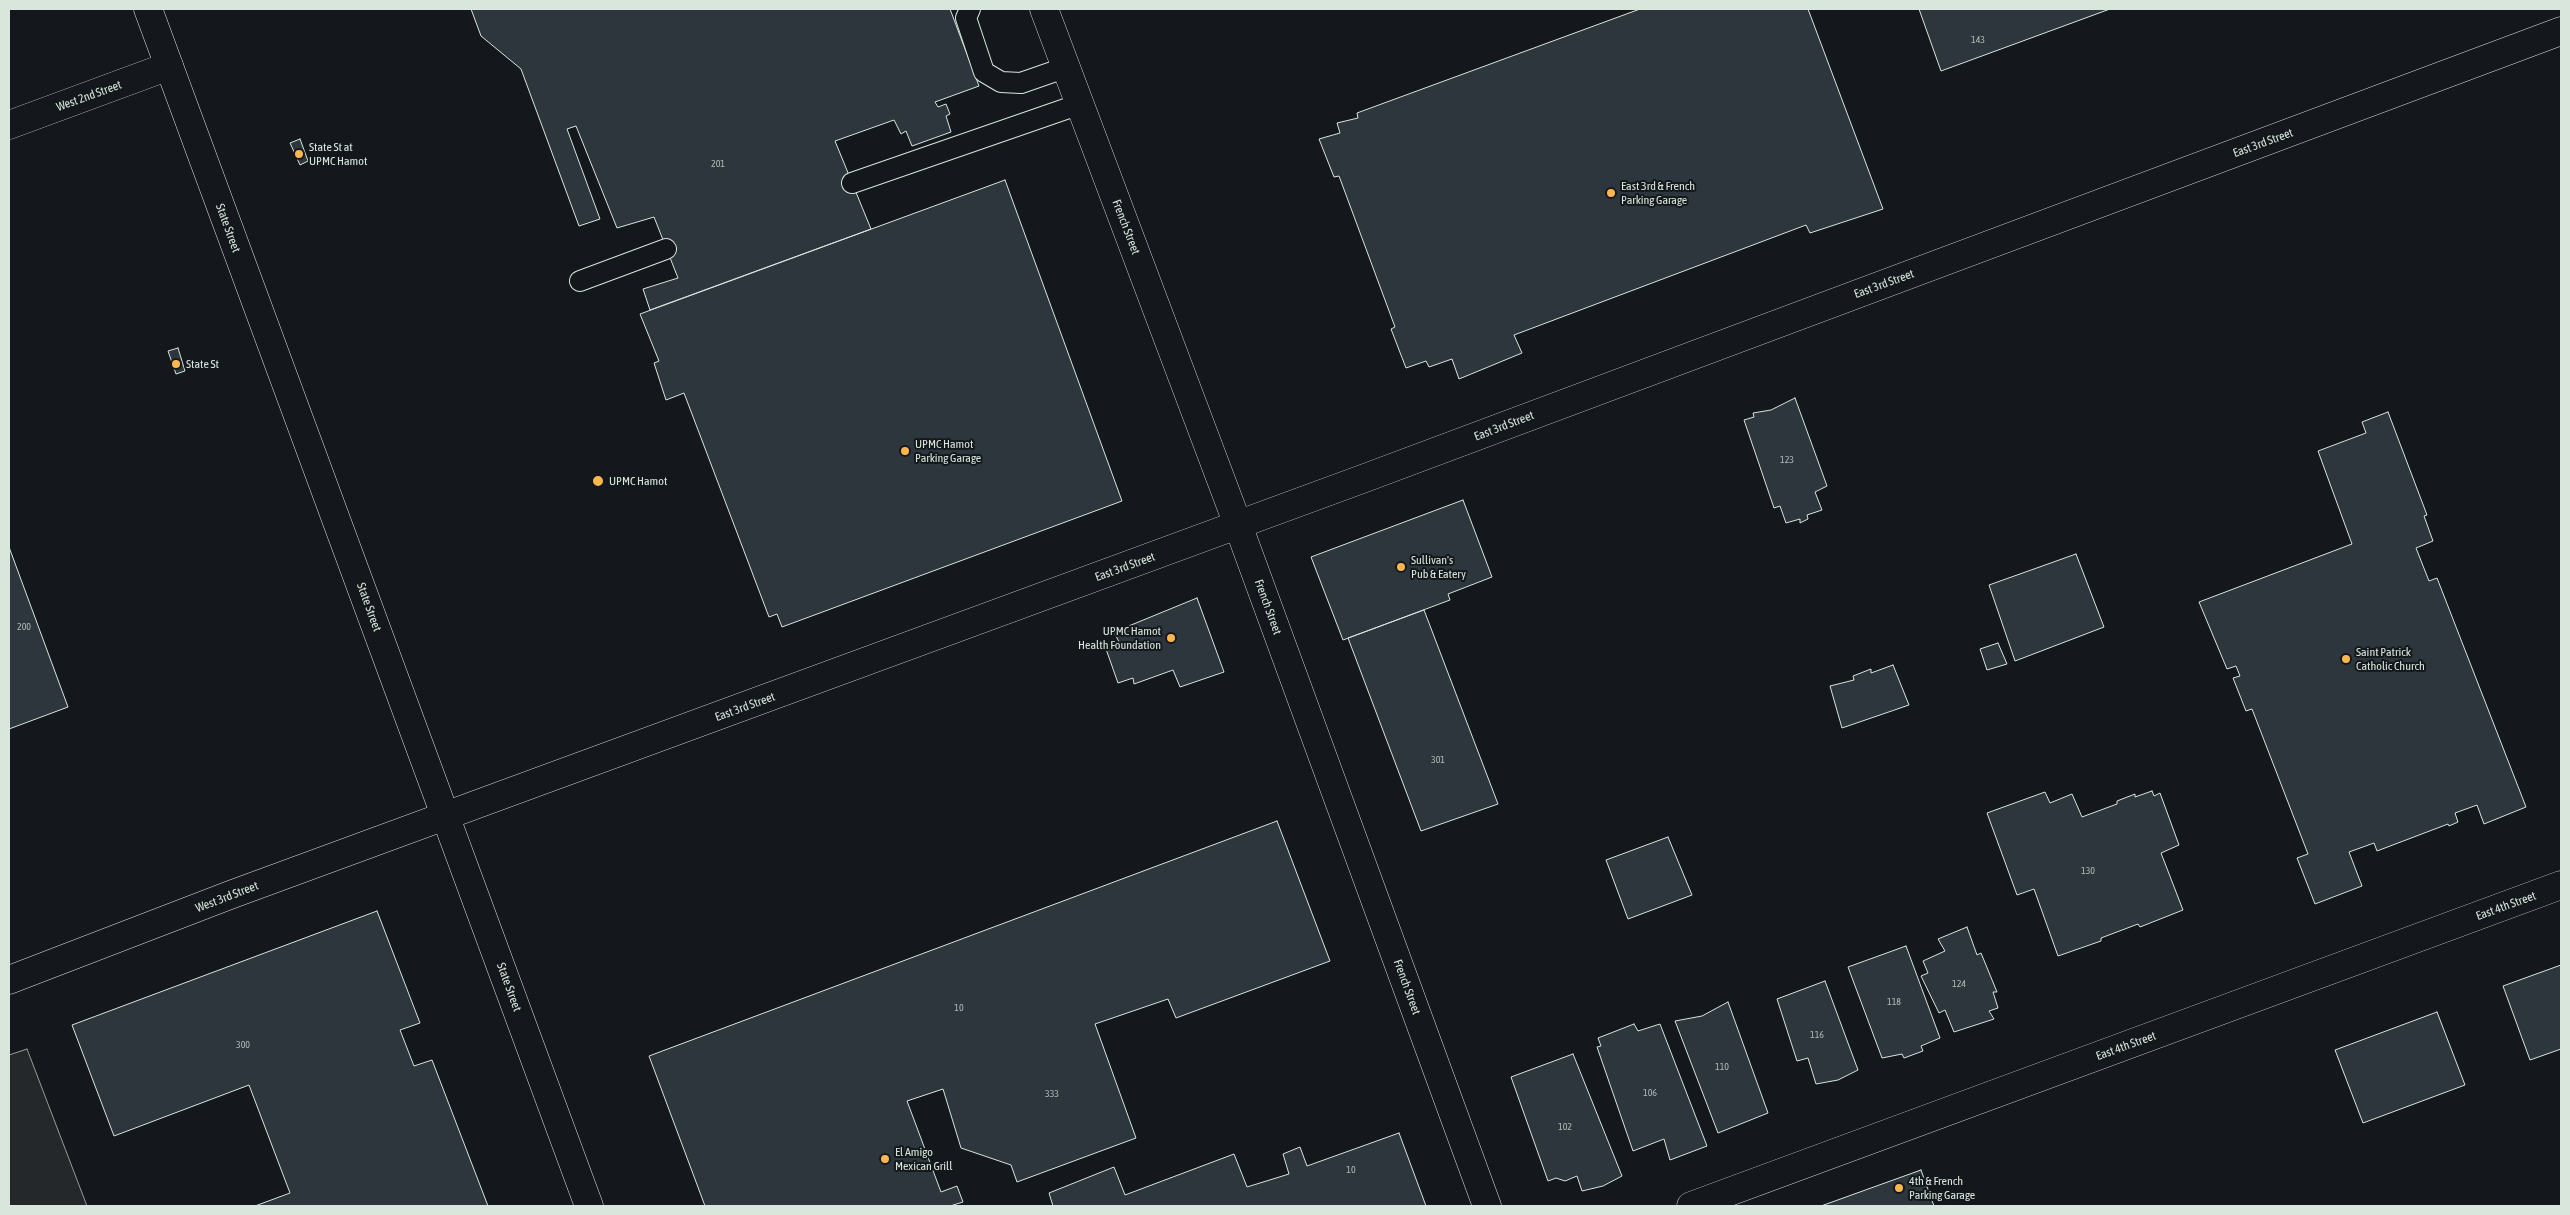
<!DOCTYPE html>
<style>
body{margin:0}
#map{position:relative;width:2570px;height:1215px;overflow:hidden;background:#14181c;font-family:"Asap Condensed",sans-serif}
canvas{display:block}
.frame{position:absolute;inset:0;border:10px solid #d8e6dc;pointer-events:none}
</style>
<div id="map">
<canvas width="2570" height="1215"></canvas>
<div class="frame"></div>
</div>
<script>
const ctx = document.querySelector('canvas').getContext('2d');
ctx.lineJoin = 'round';
function fill(path, color) {
  ctx.fillStyle = color;
  ctx.fill(path, 'evenodd');
}
function poly(rows) {
  const path = new Path2D();
  for (const r of rows) {
    path.moveTo(r[0], r[1]);
    for (let i = 2; i < r.length; i += 2) path.lineTo(r[i], r[i + 1]);
  }
  return path;
}
function trace(path, color, width, dash) {
  ctx.strokeStyle = color;
  ctx.lineWidth = width;
  ctx.lineCap = dash ? 'butt' : 'round';
  ctx.setLineDash(dash || []);
  ctx.stroke(path);
}
function drawText(font, color, halo, rows, align = 'center') {
  ctx.font = font + ' "Asap Condensed",sans-serif';
  ctx.lineWidth = 4;
  ctx.setLineDash([]);
  ctx.textBaseline = 'middle';
  ctx.strokeStyle = halo;
  ctx.fillStyle = color;
  for (const [text, x, y, turn = 0] of rows) {
    ctx.save();
    ctx.translate(x, y);
    ctx.rotate((+turn || 0) * Math.PI / 180);
    ctx.textAlign = isNaN(turn) ? turn : align;
    if (halo) ctx.strokeText(text, 0, 0);
    ctx.fillText(text, 0, 0);
    ctx.restore();
  }
}
const parking = poly([
 [27,1049,87,1206,9,1206,9,1055,27,1049]
]);
fill(parking, '#24282b');
trace(parking, '#939e99', 1);
const building = poly([
 [471,9,950,9,979,86,935,102,938,107,946,104,950,114,946,116,951,132,912,146,906,131,901,134,894,120,835,141,871,229,650,310,643,289,678,278,654,217,617,228,576,126,567,129,600,219,579,226,521,69,481,36,471,9],
 [1640,9,1808,9,1883,209,1810,233,1806,225,1514,335,1522,353,1459,379,1452,359,1429,367,1426,361,1406,368,1391,329,1395,327,1339,176,1334,177,1319,139,1340,133,1337,123,1358,118,1357,113,1640,9],
 [1919,9,2110,9,1941,71,1919,9],
 [300,139,308,161,300,165,290,143,300,139],
 [1005,180,1122,501,782,627,777,614,769,617,684,393,666,400,654,363,659,361,640,314,1005,180],
 [178,348,185,371,176,374,168,351,178,348],
 [1795,398,1827,486,1815,492,1822,510,1807,515,1808,519,1800,523,1800,519,1786,523,1780,506,1774,508,1744,420,1754,417,1753,413,1771,410,1795,398],
 [2388,412,2427,515,2424,516,2433,541,2416,548,2429,581,2437,578,2526,807,2484,824,2477,805,2455,813,2458,822,2449,826,2448,824,2377,851,2374,843,2349,852,2362,886,2315,904,2297,858,2308,854,2252,709,2246,711,2233,678,2240,676,2236,666,2227,669,2199,602,2352,544,2318,451,2366,433,2362,422,2388,412],
 [1463,500,1492,577,1448,594,1450,600,1343,640,1311,557,1463,500],
 [9,547,68,707,9,729,9,547],
 [2076,554,2104,627,2015,661,1989,585,2076,554],
 [1197,598,1224,672,1180,687,1173,670,1134,684,1133,678,1118,683,1106,649,1121,646,1114,632,1197,598],
 [1424,610,1498,804,1421,831,1348,638,1424,610],
 [1998,643,2007,664,1987,670,1980,649,1998,643],
 [1893,665,1909,705,1842,728,1830,686,1854,680,1853,676,1871,669,1871,673,1893,665],
 [2152,791,2154,796,2160,793,2179,845,2161,853,2183,910,2140,927,2138,924,2101,938,2101,941,2058,956,2034,889,2017,895,1987,813,2045,792,2050,803,2072,794,2082,817,2117,804,2117,801,2135,794,2135,797,2152,791],
 [1277,821,1330,961,1176,1018,1168,999,1095,1024,1136,1138,1017,1182,1011,1165,961,1148,943,1089,907,1101,941,1192,957,1186,963,1202,950,1206,705,1206,649,1056,1277,821],
 [1668,837,1692,895,1628,919,1606,860,1668,837],
 [377,911,420,1023,400,1030,414,1066,432,1060,488,1206,255,1206,290,1193,249,1085,114,1136,72,1025,377,911],
 [1967,927,1977,955,1981,953,1997,992,1993,992,1998,1008,1989,1011,1994,1019,1954,1032,1945,1010,1939,1013,1921,976,1928,973,1923,961,1945,951,1938,939,1967,927],
 [1906,946,1940,1038,1921,1046,1923,1051,1904,1058,1902,1054,1882,1058,1848,967,1906,946],
 [2561,965,2561,1049,2530,1060,2503,986,2561,965],
 [1825,981,1858,1070,1838,1080,1816,1084,1808,1058,1797,1061,1777,999,1825,981],
 [1728,1002,1768,1113,1718,1133,1675,1021,1702,1016,1728,1002],
 [2437,1012,2465,1085,2363,1123,2335,1050,2437,1012],
 [1634,1024,1638,1031,1660,1024,1707,1146,1670,1160,1664,1139,1633,1151,1597,1047,1601,1046,1598,1038,1634,1024],
 [1573,1054,1622,1176,1603,1186,1582,1191,1577,1176,1565,1181,1556,1178,1548,1181,1511,1077,1573,1054],
 [1399,1133,1426,1206,1053,1206,1049,1193,1114,1167,1125,1195,1234,1154,1247,1187,1289,1174,1283,1154,1300,1147,1307,1166,1399,1133],
 [1921,1170,1934,1206,1821,1206,1921,1170]
]);
fill(building, '#2c363c');
trace(building, '#d8e6dc', 1);
const service = poly([
 [970,9,966,18,984,72,1001,82,1021,83,1067,67],
 [852,183,1080,104],
 [580,281,666,249]
]);
const minor = poly([
 [1044,9,1238,525,1487,1206],
 [9,980,230,895,1365,478,2561,31],
 [1691,1206,2561,885]
]);
const tertiary = poly([
 [9,125,169,66]
]);
const primary = poly([
 [148,9,589,1206]
]);
trace(service, '#d8e6dc', 22);
trace(minor, '#d8e6dc', 29);
trace(tertiary, '#d8e6dc', 29);
trace(primary, '#d8e6dc', 29);
trace(service, '#14181c', 20);
trace(minor, '#14181c', 28);
trace(tertiary, '#14181c', 28);
trace(primary, '#14181c', 28);
for (const [x, y, r, color] of [
 [299,154,5,"#ffb74d"],
 [1611,193,5,"#ffb74d"],
 [176,364,5,"#ffb74d"],
 [905,451,5,"#ffb74d"],
 [598,481,6,"#ffb74d"],
 [1401,567,5,"#ffb74d"],
 [1171,638,5,"#ffb74d"],
 [2346,659,5,"#ffb74d"],
 [885,1159,5,"#ffb74d"],
 [1899,1188,5,"#ffb74d"]
]) {
  const dot = new Path2D();
  dot.arc(x, y, r, 0, 2 * Math.PI);
  ctx.fillStyle = color;
  ctx.fill(dot);
  trace(dot, '#14181c', 2);
}
drawText('10px', '#adbab4', null, [
 ["143",1978,40],
 ["201",718,164],
 ["123",1787,460],
 ["200",24,627],
 ["301",1438,760],
 ["130",2088,871],
 ["124",1959,984],
 ["118",1894,1002],
 ["10",959,1008],
 ["116",1817,1035],
 ["300",243,1045],
 ["110",1722,1067],
 ["106",1650,1093],
 ["333",1052,1094],
 ["102",1565,1127],
 ["10",1351,1170]
]);
drawText('12px', '#d8e6dc', '#14181c', [
 ["West 2nd Street",89,96,-20],
 ["East 3rd Street",2263,143,-20],
 ["French Street",1126,227,69],
 ["State Street",228,228,70],
 ["East 3rd Street",1884,284,-20],
 ["East 3rd Street",1504,426,-21],
 ["East 3rd Street",1125,567,-20],
 ["State Street",369,607,70],
 ["French Street",1268,607,70],
 ["East 3rd Street",745,707,-20],
 ["West 3rd Street",227,897,-21],
 ["East 4th Street",2506,906,-20],
 ["State Street",509,987,70],
 ["French Street",1407,987,70],
 ["East 4th Street",2126,1046,-20]
]);
drawText('12px', '#d8e6dc', '#14181c', [
 ["State St at",309,147],
 ["UPMC Hamot",309,161],
 ["East 3rd & French",1621,186],
 ["Parking Garage",1621,200],
 ["State St",186,364],
 ["UPMC Hamot",915,444],
 ["Parking Garage",915,458],
 ["UPMC Hamot",609,481],
 ["Sullivan's",1411,560],
 ["Pub & Eatery",1411,574],
 ["UPMC Hamot",1161,631,"right"],
 ["Health Foundation",1161,645,"right"],
 ["Saint Patrick",2356,652],
 ["Catholic Church",2356,666],
 ["El Amigo",895,1152],
 ["Mexican Grill",895,1166],
 ["4th & French",1909,1181],
 ["Parking Garage",1909,1195]
], 'left');
</script>
